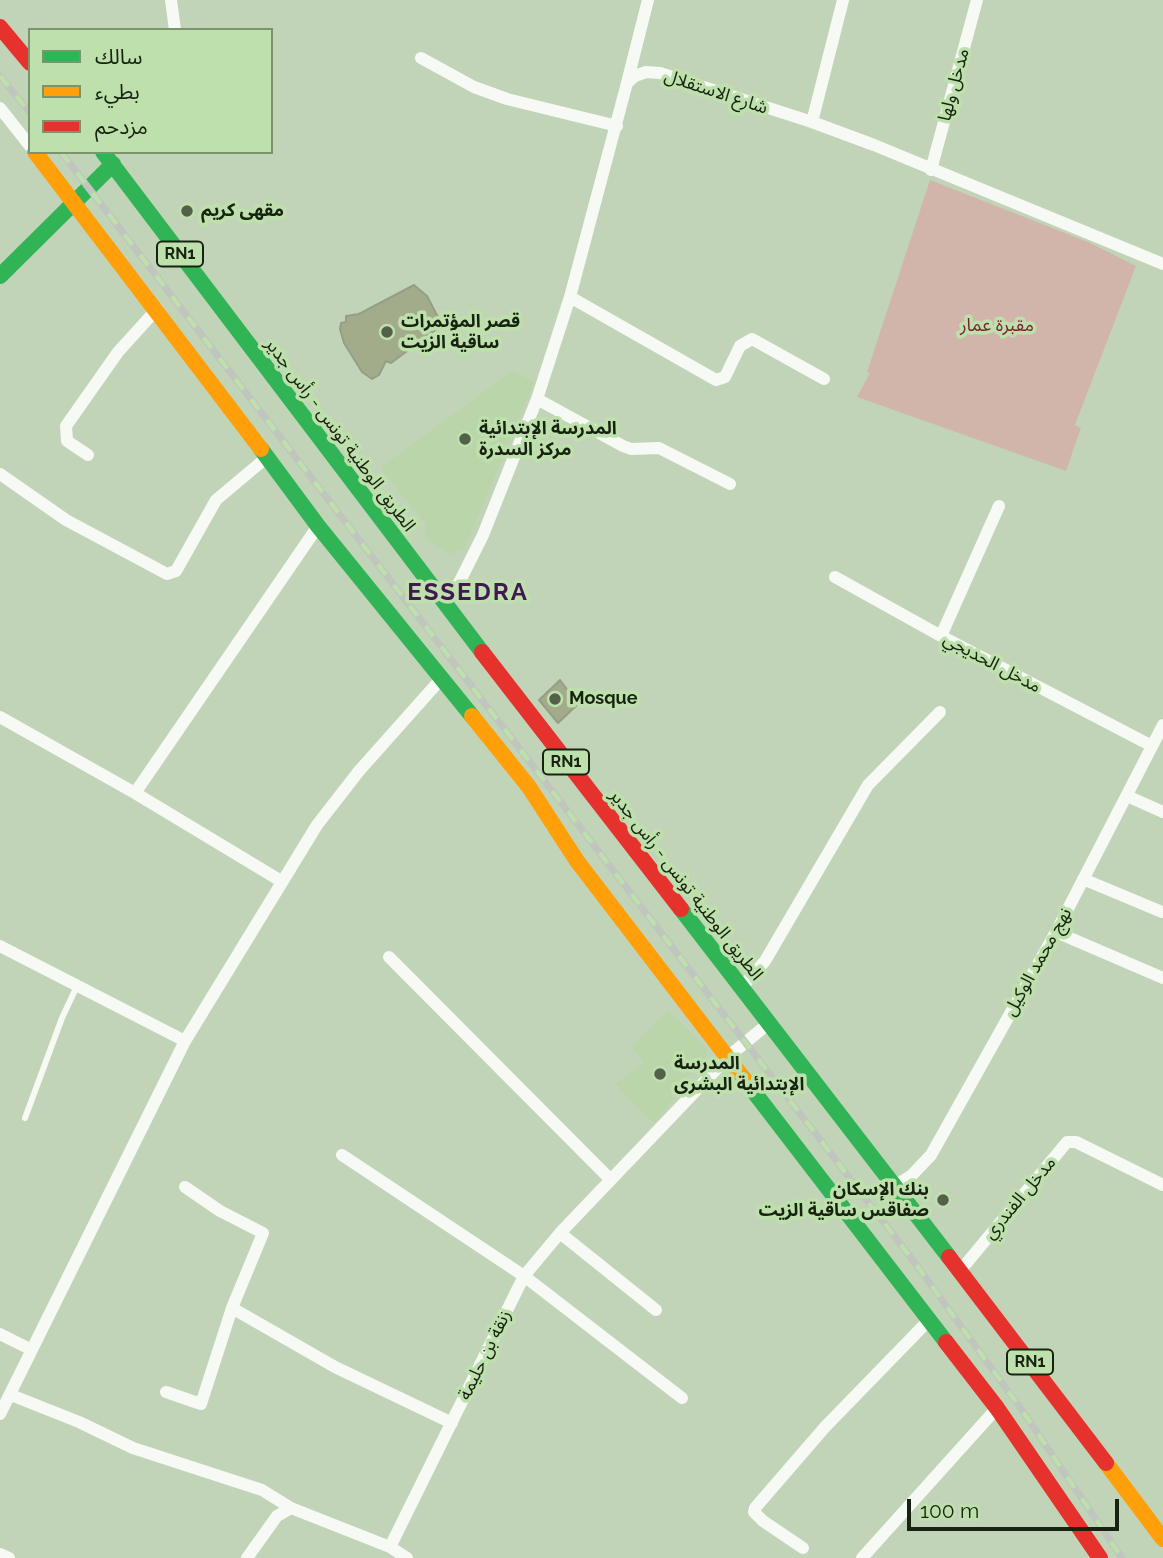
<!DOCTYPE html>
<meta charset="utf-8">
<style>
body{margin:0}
#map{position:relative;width:1163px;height:1558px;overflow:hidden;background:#c2d4b8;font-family:Raleway,"Noto Sans Arabic",sans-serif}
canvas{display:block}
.legend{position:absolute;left:28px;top:28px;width:245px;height:126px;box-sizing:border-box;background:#bee0ac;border:2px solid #7b946e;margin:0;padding:9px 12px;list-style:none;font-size:21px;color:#172310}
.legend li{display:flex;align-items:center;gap:14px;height:35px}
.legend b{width:35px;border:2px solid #7b946e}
.scale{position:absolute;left:907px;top:1499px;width:212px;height:32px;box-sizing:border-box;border:4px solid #172310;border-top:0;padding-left:9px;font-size:21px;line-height:24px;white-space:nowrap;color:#172310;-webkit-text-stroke:5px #bee0ac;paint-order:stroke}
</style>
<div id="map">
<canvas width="1163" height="1558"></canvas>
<ul class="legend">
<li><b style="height:9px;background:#30b455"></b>سالك</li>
<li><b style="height:9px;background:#ff9f0a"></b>بطيء</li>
<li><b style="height:9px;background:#e5322d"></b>مزدحم</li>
</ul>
<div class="scale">100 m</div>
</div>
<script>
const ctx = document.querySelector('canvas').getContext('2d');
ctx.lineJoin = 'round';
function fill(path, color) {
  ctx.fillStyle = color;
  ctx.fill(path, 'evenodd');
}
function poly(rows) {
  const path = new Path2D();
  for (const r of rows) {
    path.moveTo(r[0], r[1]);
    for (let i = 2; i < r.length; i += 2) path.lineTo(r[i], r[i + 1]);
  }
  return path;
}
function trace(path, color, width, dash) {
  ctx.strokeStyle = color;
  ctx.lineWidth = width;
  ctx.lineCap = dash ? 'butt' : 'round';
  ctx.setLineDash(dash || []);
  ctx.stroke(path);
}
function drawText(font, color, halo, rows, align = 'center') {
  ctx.font = font + ' Raleway,"Noto Sans Arabic",sans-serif';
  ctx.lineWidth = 7;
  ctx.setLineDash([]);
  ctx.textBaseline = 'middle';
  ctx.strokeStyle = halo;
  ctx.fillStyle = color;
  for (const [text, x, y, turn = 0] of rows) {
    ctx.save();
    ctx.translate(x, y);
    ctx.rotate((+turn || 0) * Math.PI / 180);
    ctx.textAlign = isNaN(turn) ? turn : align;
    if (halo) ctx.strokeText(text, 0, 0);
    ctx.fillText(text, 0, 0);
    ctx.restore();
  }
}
fill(poly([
 [512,371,534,382,463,552,457,549,451,555,425,538,425,523,380,468],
 [668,1010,707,1048,707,1057,671,1094,673,1099,654,1123,615,1084,644,1063,632,1047]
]), '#b9d5a9');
fill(poly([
 [930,180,1088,242,1136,266,1075,425,1081,428,1066,471,857,397,870,373,867,372]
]), '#d1b5ab');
const building = poly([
 [414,285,427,296,442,325,391,363,386,361,379,375,372,379,362,372,344,343,340,329,341,323,346,322,346,316,359,314,414,285],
 [560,680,578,704,558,723,539,700,560,680]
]);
fill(building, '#a2ac8b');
trace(building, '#959e87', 2);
trace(poly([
 [25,1118,62,1018,77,986]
]), '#f6f9f4', 6);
trace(poly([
 [171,0,175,30],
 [421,58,474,87,507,99,617,126],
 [627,83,648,0],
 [0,108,30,146],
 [812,122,843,0],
 [931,170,977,0],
 [570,297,716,380,725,377,740,346,752,339,824,379],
 [537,399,623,446,631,449,659,448,730,484],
 [88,455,67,441,66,426,118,352,157,309],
 [0,474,66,520,167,574,176,571,216,500,266,458],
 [835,577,941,636,1152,746],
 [441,599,459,583,483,535,537,399,570,297,627,83,635,76,646,72,660,73,812,122,874,145,1163,264],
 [941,636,999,506],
 [0,717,135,793,281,881],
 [135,793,318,526],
 [1127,796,1163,812],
 [1083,879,1162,912],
 [1056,932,1163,978],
 [0,946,185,1041],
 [389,957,610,1179],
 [741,988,765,961,868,785,940,712],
 [342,1155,524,1276,682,1398],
 [895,1186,912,1175,931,1155,1056,932,1163,725],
 [185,1187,220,1211,263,1233,232,1308,335,1367,452,1423],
 [560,1233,656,1310],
 [960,1271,1067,1142,1076,1142,1163,1185],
 [0,1334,30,1349],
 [166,1392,201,1404,232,1308],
 [11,1395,79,1422,133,1448,262,1490,291,1508],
 [0,1414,185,1041,317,825,359,771,440,680],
 [390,1547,407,1558],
 [803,1548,763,1521,754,1512,755,1508,825,1427,930,1319],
 [0,1554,9,1558],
 [247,1558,277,1516,291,1508,390,1547,524,1276,560,1233,729,1056,769,1023],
 [862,1558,997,1408]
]), '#f6f9f4', 12);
trace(poly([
 [103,152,482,652],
 [0,276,113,164],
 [261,449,318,526,472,716],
 [681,909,949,1257],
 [744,1079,946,1342]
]), '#30b455', 16);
trace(poly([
 [35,152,261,449],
 [472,716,529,787,577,861,744,1079],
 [1106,1463,1163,1539]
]), '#ff9f0a', 16);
trace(poly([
 [0,27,30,63],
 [482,652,681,909],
 [949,1257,1106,1463],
 [946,1342,997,1408,1100,1558]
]), '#e5322d', 16);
const rail = poly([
 [0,76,30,113],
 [61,152,918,1267,1024,1413,1122,1558]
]);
trace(rail, '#c0c6bd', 7);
trace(rail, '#bee0ac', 4.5, [13]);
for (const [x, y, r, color] of [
 [187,211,7,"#53614b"],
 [387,332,7,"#53614b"],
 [465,439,7,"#53614b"],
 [555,699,7,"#53614b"],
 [660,1074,7,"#53614b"],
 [943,1200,7,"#53614b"]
]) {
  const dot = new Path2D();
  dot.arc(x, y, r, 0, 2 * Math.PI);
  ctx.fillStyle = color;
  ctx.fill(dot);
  trace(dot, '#bee0ac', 2.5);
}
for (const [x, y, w] of [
 [180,254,46],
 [566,762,46],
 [1030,1362,46]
]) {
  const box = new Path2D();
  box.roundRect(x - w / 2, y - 12.5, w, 25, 5);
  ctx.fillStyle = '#bee0ac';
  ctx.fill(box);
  trace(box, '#172310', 2);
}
drawText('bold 16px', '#172310', null, [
 ["RN1",180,254],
 ["RN1",566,762],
 ["RN1",1030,1362]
]);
drawText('18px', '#172310', '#bee0ac', [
 ["مدخل ولها",954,85,-75],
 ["شارع الاستقلال",716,92,18],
 ["الطريق الوطنية تونس - رأس جدير",340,435,53],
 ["مدخل الحديجي",992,663,28],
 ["الطريق الوطنية تونس - رأس جدير",686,885,52],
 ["نهج محمد الوكيل",1038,962,-61],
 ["مدخل الفندري",1020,1198,-50],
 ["زنقة بن حليمة",485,1355,-64]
]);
drawText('bold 18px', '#172310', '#bee0ac', [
 ["مقهى كريم",201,211],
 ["قصر المؤتمرات",401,322],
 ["ساقية الزيت",401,343],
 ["المدرسة الإبتدائية",479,429],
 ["مركز السدرة",479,450],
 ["Mosque",569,699],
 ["المدرسة",674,1064],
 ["الإبتدائية البشرى",674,1085],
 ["بنك الإسكان",929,1190,"right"],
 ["صفاقس ساقية الزيت",929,1211,"right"]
], 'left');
drawText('18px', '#7e1e31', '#bee0ac', [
 ["مقبرة عمار",997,326]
]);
ctx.letterSpacing = '2px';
drawText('bold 24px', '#3f194f', '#bee0ac', [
 ["ESSEDRA",468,593]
]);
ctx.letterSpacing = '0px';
</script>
